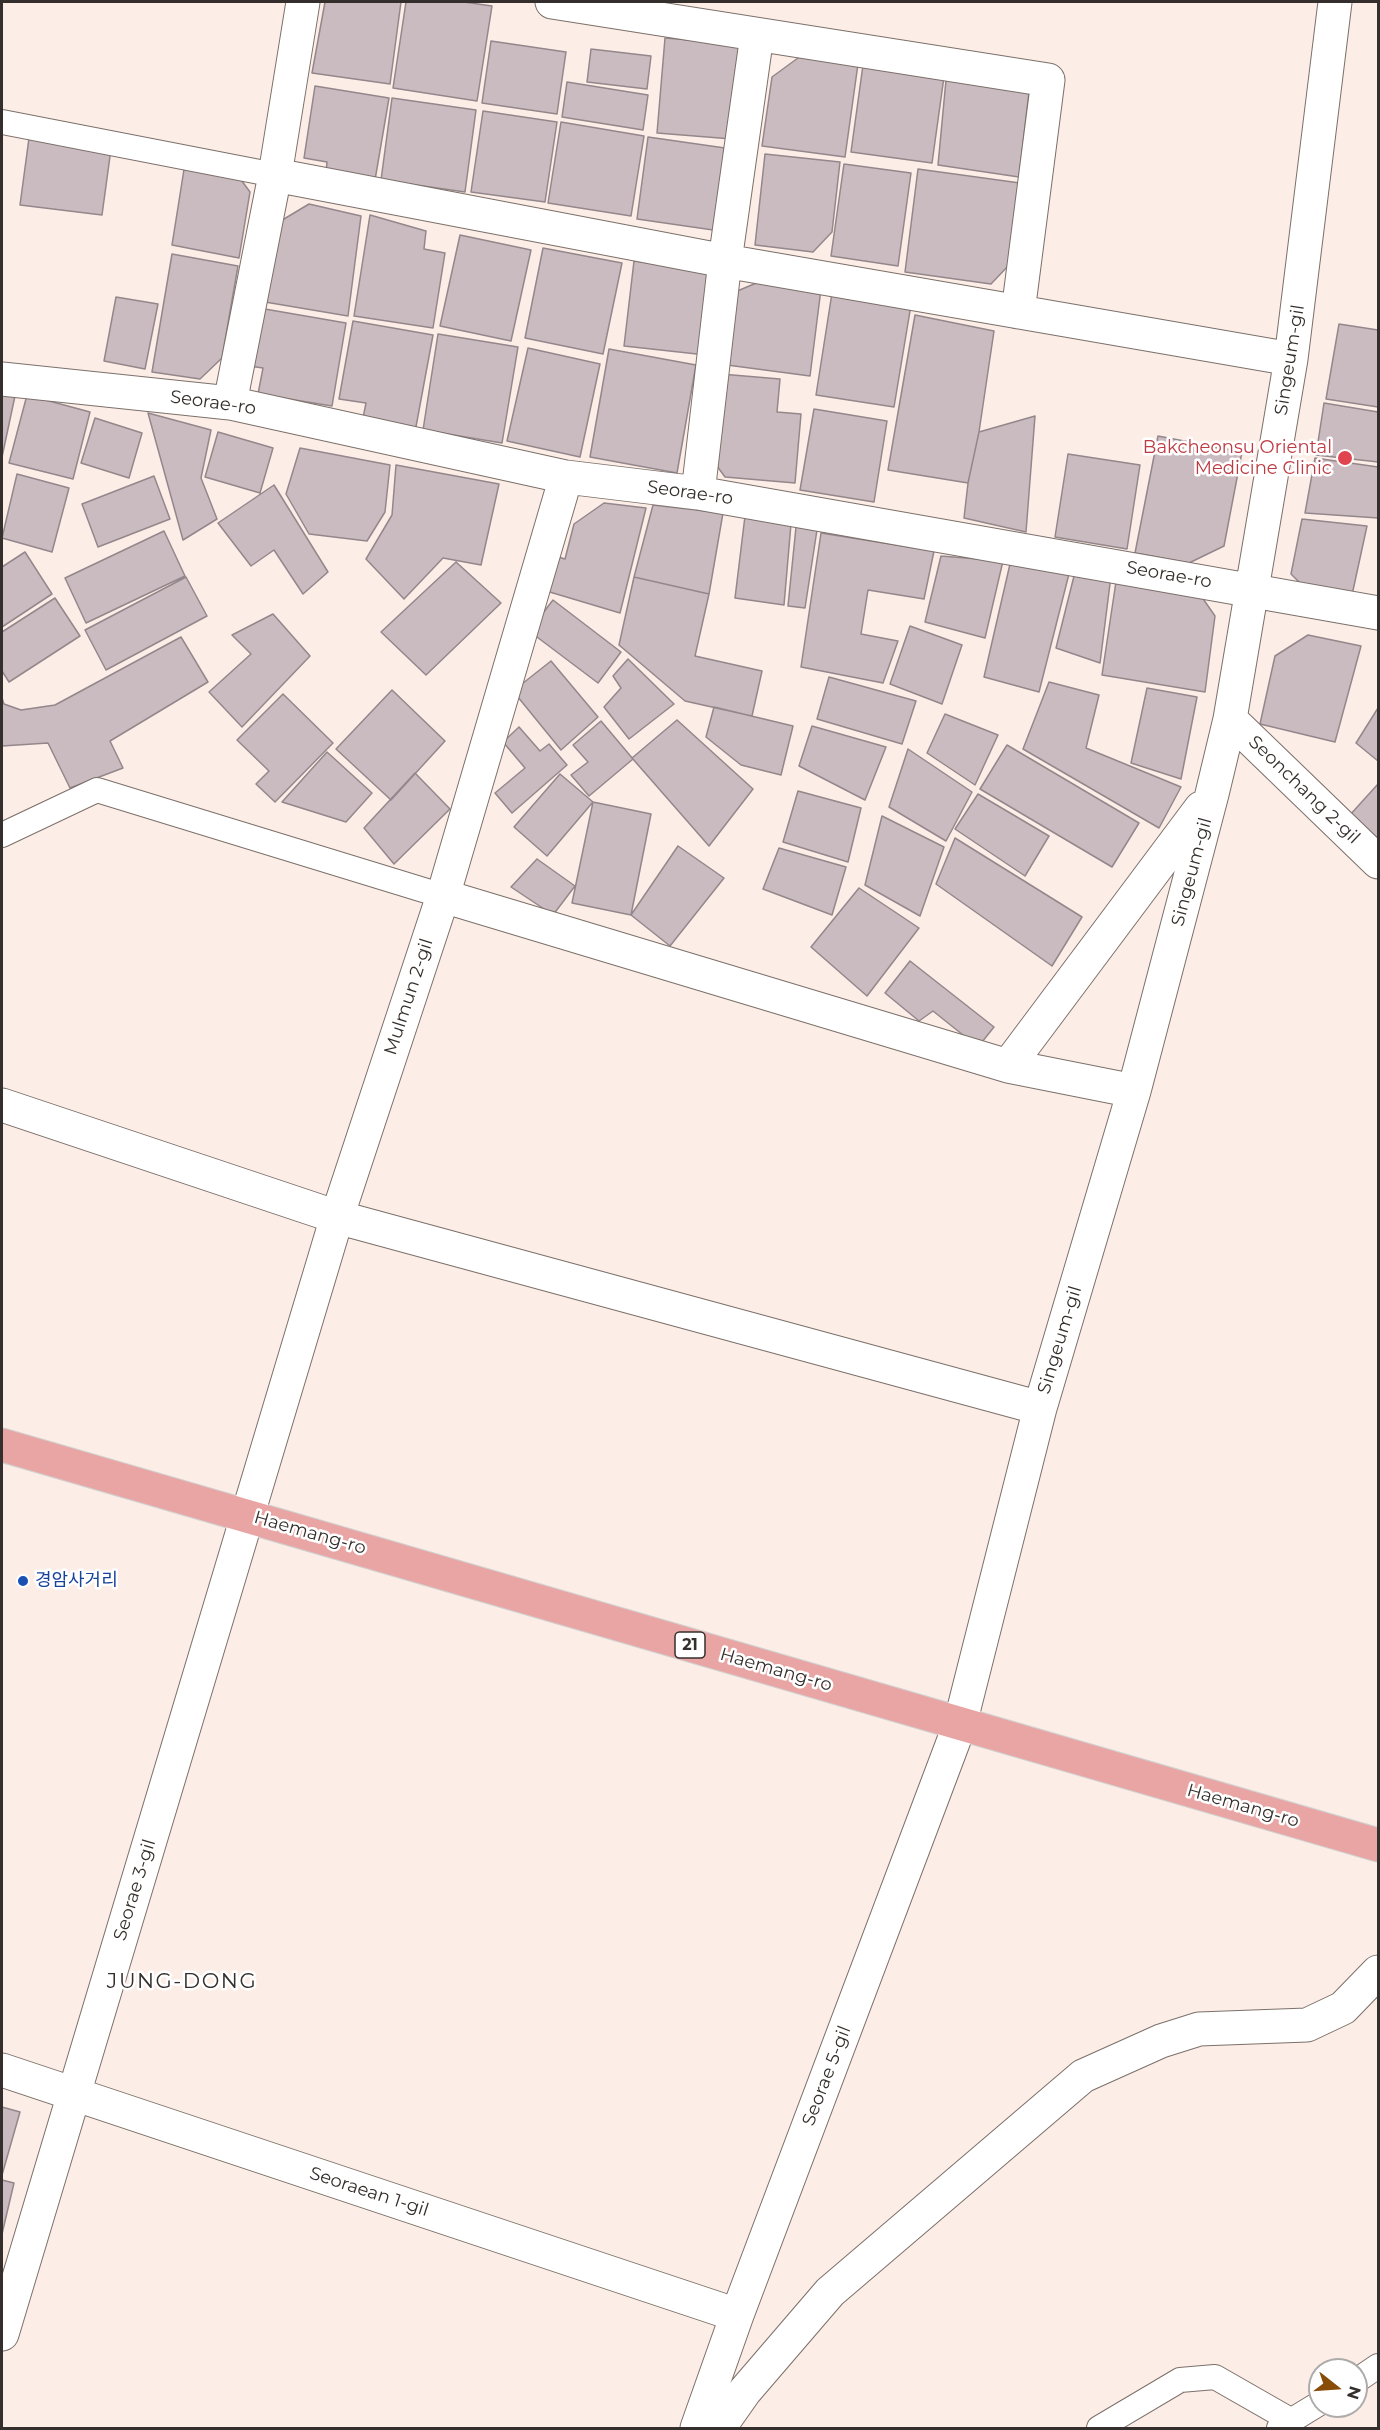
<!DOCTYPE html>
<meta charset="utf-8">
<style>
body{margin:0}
#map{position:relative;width:1380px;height:2430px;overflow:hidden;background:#fceee7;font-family:Montserrat,sans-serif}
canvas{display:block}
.frame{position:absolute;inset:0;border:3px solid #342f2c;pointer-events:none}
.north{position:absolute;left:1308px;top:2358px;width:60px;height:60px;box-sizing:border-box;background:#fff;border:2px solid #aeacab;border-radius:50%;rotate:107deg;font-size:16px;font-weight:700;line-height:24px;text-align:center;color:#342f2c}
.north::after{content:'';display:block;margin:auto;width:21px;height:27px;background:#884c07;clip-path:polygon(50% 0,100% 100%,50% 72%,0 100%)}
</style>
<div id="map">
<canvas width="1380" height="2430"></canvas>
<div class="frame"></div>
<div class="north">N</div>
</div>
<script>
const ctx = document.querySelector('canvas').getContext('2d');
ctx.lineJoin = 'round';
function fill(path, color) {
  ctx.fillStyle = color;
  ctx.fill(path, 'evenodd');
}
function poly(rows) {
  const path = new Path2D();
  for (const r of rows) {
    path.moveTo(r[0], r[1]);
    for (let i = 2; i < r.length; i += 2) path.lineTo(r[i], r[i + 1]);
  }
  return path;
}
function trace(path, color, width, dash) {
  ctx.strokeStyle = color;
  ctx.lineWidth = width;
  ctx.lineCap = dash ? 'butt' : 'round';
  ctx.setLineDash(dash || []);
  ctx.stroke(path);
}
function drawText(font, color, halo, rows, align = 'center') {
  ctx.font = font + ' Montserrat,"Noto Sans KR",sans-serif';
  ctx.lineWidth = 5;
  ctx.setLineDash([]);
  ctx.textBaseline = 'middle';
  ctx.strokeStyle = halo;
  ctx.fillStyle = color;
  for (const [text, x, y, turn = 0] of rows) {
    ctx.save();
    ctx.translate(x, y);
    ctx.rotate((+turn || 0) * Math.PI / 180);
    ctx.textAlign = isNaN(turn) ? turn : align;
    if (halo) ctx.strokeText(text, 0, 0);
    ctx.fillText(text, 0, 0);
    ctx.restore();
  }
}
const building = poly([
 [325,2,401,2,390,84,312,73,325,2],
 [406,2,464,2,492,6,477,101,393,88,406,2],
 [665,38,739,44,732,139,657,133,665,38],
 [491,41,566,52,557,114,482,103,491,41],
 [591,49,651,56,647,89,587,82,591,49],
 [802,55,858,64,845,157,762,146,772,77,802,55],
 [863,65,944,77,932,163,851,152,863,65],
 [946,80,1029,92,1019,177,938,165,946,80],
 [567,82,648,95,643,130,562,117,567,82],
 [315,86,389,98,375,180,326,172,327,162,304,158,315,86],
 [392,98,476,110,465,192,381,180,392,98],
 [483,111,557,122,545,202,471,192,483,111],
 [561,122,644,136,631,216,548,203,561,122],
 [648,137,732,149,720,231,637,219,648,137],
 [29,138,111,149,102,215,20,205,29,138],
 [765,154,840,162,832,232,813,252,755,245,765,154],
 [185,163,236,173,250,192,239,258,172,245,185,163],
 [844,164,911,173,898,266,831,256,844,164],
 [918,169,1020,183,1009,265,991,284,905,272,918,169],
 [309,204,361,216,348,316,265,302,279,222,309,204],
 [370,215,426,231,424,249,445,253,433,328,354,316,370,215],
 [460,235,531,250,511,341,440,326,460,235],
 [543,248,622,263,603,354,525,338,543,248],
 [172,254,238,266,222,358,200,379,152,372,172,254],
 [634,261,716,271,706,355,624,346,634,261],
 [761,281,821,289,810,376,727,365,735,292,761,281],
 [832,293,911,305,894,407,816,395,832,293],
 [116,297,158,304,145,369,104,361,116,297],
 [259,308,346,323,332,406,258,394,263,368,249,366,259,308],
 [915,315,994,331,979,432,968,483,888,470,915,315],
 [353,321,433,335,415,432,362,423,366,403,339,399,353,321],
 [1339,324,1378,330,1378,407,1326,399,1339,324],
 [438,334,518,347,502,443,423,430,438,334],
 [528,348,600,364,580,457,507,441,528,348],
 [609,349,696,365,677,473,590,457,609,349],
 [721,374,780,379,777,412,801,414,795,483,725,477,714,462,721,374],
 [2,394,15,396,2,457,2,394],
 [27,395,90,412,73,479,9,463,27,395],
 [1324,403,1378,412,1378,462,1316,455,1324,403],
 [814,409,887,421,874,502,800,490,814,409],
 [148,413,211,430,201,478,217,519,183,540,148,413],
 [1035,416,1026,532,964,518,968,483,979,432,1035,416],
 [95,418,142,433,129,478,81,463,95,418],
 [218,432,273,448,260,493,205,477,218,432],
 [1158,436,1242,452,1224,546,1189,563,1135,553,1158,436],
 [300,448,390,465,385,512,367,541,309,534,286,494,300,448],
 [1068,454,1140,465,1127,549,1055,537,1068,454],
 [1315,458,1378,467,1378,518,1305,513,1315,458],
 [396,465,499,484,481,565,443,558,404,599,366,559,392,515,396,465],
 [17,474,69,488,52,552,2,538,17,474],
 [154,476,170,519,98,547,82,504,154,476],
 [274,485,328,572,303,594,274,550,251,566,218,523,274,485],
 [604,503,646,508,620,613,543,590,552,555,565,559,574,524,604,503],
 [653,505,723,513,709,594,634,577,653,505],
 [745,516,791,524,784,605,735,598,745,516],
 [1302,519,1367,526,1352,595,1304,587,1291,574,1302,519],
 [796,527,817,530,805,608,788,606,796,527],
 [164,531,185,576,86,623,65,578,164,531],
 [821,533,934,551,924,599,868,590,861,634,898,641,883,683,801,667,821,533],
 [25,552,52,594,2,627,2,567,25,552],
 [941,556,1003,561,985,638,925,622,941,556],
 [456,562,501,603,426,675,381,632,456,562],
 [1010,564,1070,570,1039,692,984,677,1010,564],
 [1076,568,1111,576,1100,663,1056,648,1076,568],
 [1117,575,1197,590,1215,616,1205,692,1102,675,1117,575],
 [186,577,207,616,106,670,85,630,186,577],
 [634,577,709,594,695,656,762,671,752,716,685,701,619,645,634,577],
 [55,598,80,636,9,682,2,671,2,632,55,598],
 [553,600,621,652,598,683,529,631,553,600],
 [273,614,310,656,242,727,209,692,251,654,232,635,273,614],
 [910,626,962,645,942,704,890,684,910,626],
 [1308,635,1361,646,1335,742,1260,724,1275,656,1308,635],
 [181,637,208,682,110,741,123,768,70,788,48,743,2,746,2,698,4,704,21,710,55,705,181,637],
 [628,659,674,704,629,739,604,707,621,688,613,676,628,659],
 [551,661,598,717,561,750,513,691,551,661],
 [829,677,916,701,902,744,817,719,829,677],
 [1049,682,1099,695,1086,748,1181,787,1159,828,1023,749,1049,682],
 [1147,688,1197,697,1181,779,1131,763,1147,688],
 [392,690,445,741,391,800,336,749,392,690],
 [283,694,333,743,275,802,256,784,269,771,237,740,283,694],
 [714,707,793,726,781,775,741,765,706,737,714,707],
 [1378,708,1378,761,1356,743,1378,708],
 [945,714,998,735,975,785,927,753,945,714],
 [677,720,753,789,709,846,632,758,677,720],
 [601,721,633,759,589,796,571,775,588,762,573,745,601,721],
 [812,726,886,747,865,800,799,766,812,726],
 [519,727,540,751,549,744,567,765,512,813,495,793,525,768,503,742,519,727],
 [1007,745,1139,823,1112,867,980,789,1007,745],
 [908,749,972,792,946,841,889,807,908,749],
 [327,752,372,793,346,822,282,802,327,752],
 [415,773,450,809,394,864,364,828,415,773],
 [560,774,593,802,547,856,514,827,560,774],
 [1378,784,1378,842,1349,816,1378,784],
 [798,791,861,808,848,862,783,842,798,791],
 [978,794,1049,836,1025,876,955,829,978,794],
 [593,802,651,814,631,915,572,903,593,802],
 [882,816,944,847,920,916,865,885,882,816],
 [955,838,1082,917,1052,966,936,884,955,838],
 [678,846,724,878,670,946,631,915,678,846],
 [779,848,846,867,832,915,763,889,779,848],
 [537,859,575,886,553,915,511,887,537,859],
 [859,888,919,928,867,996,811,947,859,888],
 [910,961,994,1027,978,1047,933,1011,919,1021,885,993,910,961],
 [2,2107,20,2112,2,2175,2,2107],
 [2,2180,14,2183,2,2234,2,2180]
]);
fill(building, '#c9bbc0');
trace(building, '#94878b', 1.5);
const service = poly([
 [2,122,275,175],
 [2,835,97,790,443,896],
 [1356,2381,1378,2366],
 [1099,2428,1180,2380,1215,2377,1292,2421],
 [1279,2428,1320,2403]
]);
const minor = poly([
 [552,2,1048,80,1018,312],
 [275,175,725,261,1291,359],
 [2,379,230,403,566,477,698,493,1378,613],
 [230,403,275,175,303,2],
 [698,493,725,261,757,35],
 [1230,719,1378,862],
 [443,896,1008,1066,1134,1091],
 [1008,1066,1201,808],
 [2,1105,337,1217,1040,1408],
 [2,2070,737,2315],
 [2,2334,337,1217,443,896,566,477],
 [697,2428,737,2315,960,1724,1040,1408,1134,1091,1212,794,1230,719,1291,359,1335,2],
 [719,2428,745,2391,830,2292,1083,2076,1161,2041,1199,2029,1307,2025,1343,2008,1378,1972]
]);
const primary = poly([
 [2,1445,1378,1845]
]);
trace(service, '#7c706a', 26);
trace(minor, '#7c706a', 35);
trace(primary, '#d2d1d1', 35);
trace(service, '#fff', 24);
trace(minor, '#fff', 33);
trace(primary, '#e9a5a4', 33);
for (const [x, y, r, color] of [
 [1345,458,8,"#e0444e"],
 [23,1581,6,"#1a4fb4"]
]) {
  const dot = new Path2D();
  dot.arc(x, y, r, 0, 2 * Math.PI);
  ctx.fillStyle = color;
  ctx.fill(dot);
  trace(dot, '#fff', 2);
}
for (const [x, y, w] of [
 [690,1645,30]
]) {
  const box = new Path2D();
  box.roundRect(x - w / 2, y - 13, w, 26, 4.5);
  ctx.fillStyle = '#fff';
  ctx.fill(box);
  trace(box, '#342f2c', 1.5);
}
drawText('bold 16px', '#342f2c', null, [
 ["21",690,1645]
]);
drawText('18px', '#342f2c', '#fff', [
 ["Singeum-gil",1290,360,-81],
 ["Seorae-ro",213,403,8],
 ["Seorae-ro",690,493,8],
 ["Seorae-ro",1169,575,10],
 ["Seonchang 2-gil",1304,790,44],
 ["Singeum-gil",1192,872,-75],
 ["Mulmun 2-gil",409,997,-72],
 ["Singeum-gil",1060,1340,-73],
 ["Haemang-ro",310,1533,16],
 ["Haemang-ro",776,1670,16],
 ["Haemang-ro",1243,1806,16],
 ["Seorae 3-gil",135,1890,-73],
 ["Seorae 5-gil",827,2076,-69],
 ["Seoraean 1-gil",369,2192,18]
]);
drawText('18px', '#be3a42', '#fff', [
 ["Bakcheonsu Oriental",1332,448],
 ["Medicine Clinic",1332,469]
], 'right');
drawText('18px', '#164399', '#fff', [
 ["경암사거리",35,1581]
], 'left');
ctx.letterSpacing = '1.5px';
drawText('21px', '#342f2c', '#fff', [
 ["JUNG-DONG",182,1982]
]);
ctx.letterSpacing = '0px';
</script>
